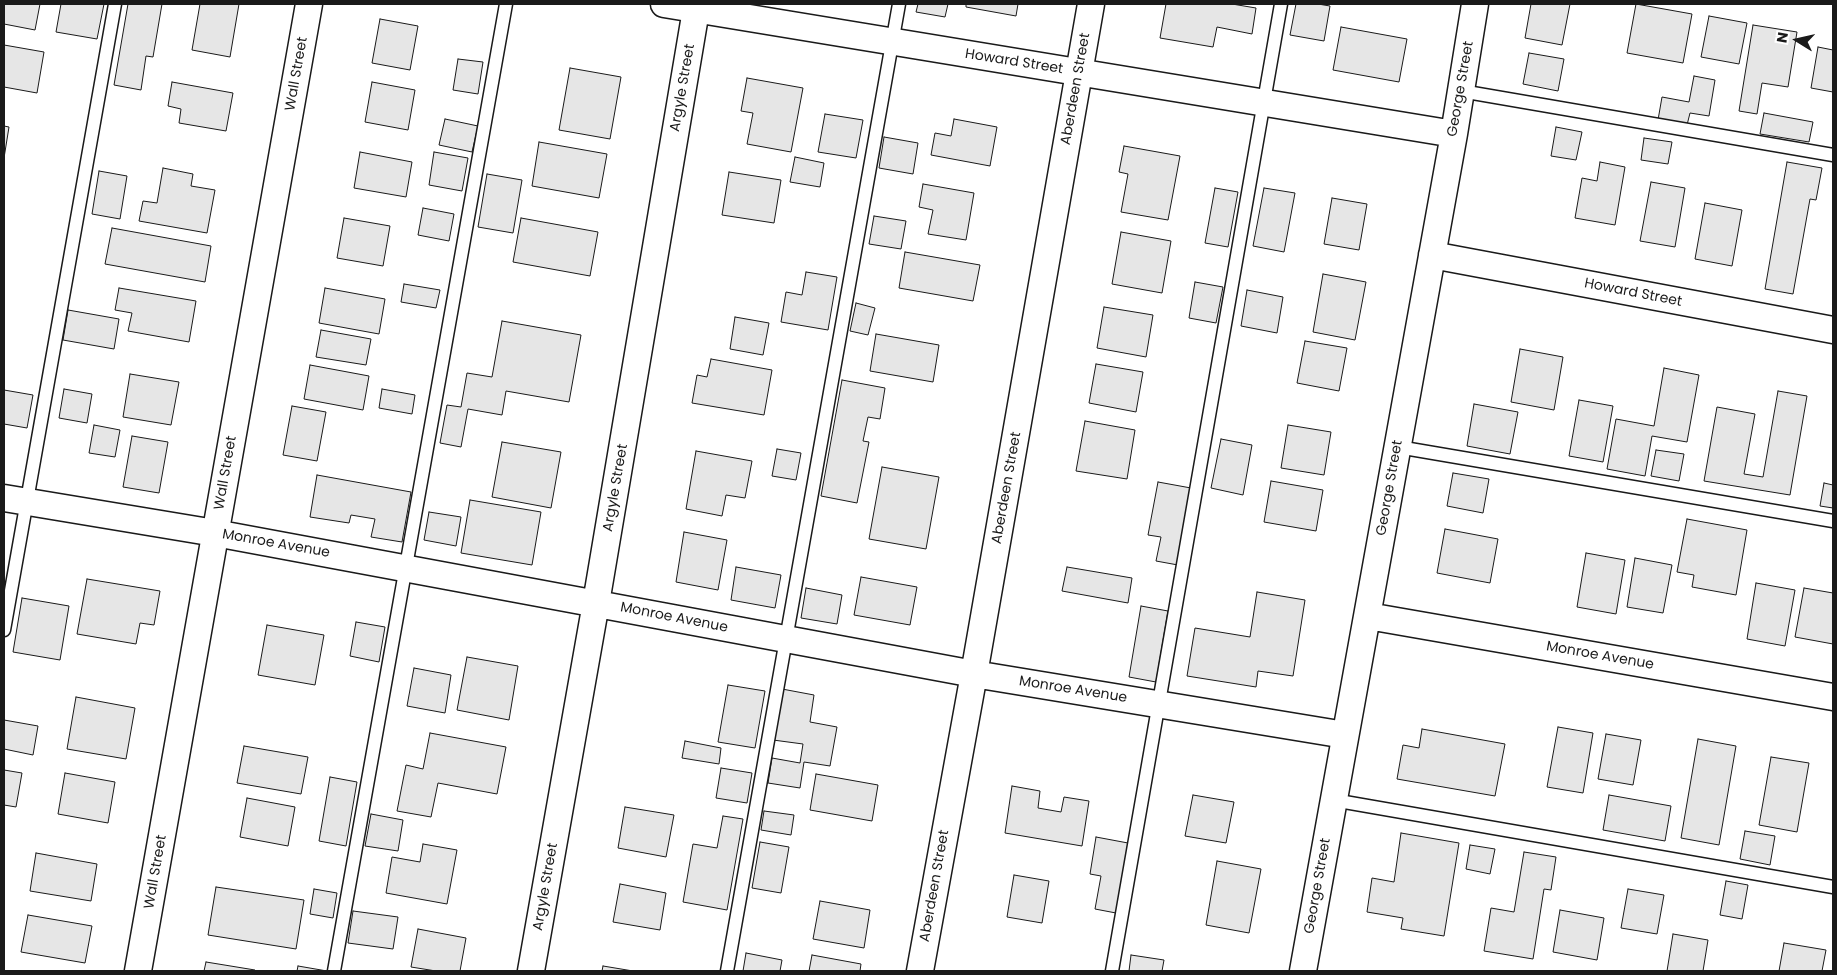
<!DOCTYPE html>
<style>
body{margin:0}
#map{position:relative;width:1837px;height:975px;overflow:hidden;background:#fff;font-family:Poppins,sans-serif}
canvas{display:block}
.frame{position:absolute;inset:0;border:5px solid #1a1a1a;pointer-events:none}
.north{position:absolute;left:1772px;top:15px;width:50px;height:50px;-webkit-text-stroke:4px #fff;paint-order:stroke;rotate:280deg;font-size:14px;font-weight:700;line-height:20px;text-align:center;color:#1a1a1a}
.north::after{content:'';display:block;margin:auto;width:18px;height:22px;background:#1a1a1a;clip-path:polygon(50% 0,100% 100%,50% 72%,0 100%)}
</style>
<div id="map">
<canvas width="1837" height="975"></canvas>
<div class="frame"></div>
<div class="north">N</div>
</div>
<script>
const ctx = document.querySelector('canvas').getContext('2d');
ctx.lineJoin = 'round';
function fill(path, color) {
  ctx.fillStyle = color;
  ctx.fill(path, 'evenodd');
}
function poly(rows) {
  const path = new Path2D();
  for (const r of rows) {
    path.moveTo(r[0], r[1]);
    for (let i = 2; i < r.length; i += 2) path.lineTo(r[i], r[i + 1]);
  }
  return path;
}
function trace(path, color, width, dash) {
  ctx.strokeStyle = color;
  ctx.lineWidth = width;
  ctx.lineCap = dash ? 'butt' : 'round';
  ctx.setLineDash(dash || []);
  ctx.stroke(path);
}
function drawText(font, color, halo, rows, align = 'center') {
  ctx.font = font + ' Poppins,sans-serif';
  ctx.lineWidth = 4;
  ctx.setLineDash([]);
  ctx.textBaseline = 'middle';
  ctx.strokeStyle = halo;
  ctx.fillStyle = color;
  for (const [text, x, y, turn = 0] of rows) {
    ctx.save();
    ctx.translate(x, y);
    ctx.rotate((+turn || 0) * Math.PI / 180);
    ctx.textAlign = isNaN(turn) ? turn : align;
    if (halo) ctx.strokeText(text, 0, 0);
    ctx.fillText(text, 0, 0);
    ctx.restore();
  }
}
const building = poly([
 [4,4,40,4,35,30,4,24,4,4],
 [61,4,104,4,97,39,56,32,61,4],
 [128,4,162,4,153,57,146,56,141,90,114,85,128,4],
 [200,4,239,4,230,57,192,50,200,4],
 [918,4,948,4,945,17,916,12,918,4],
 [966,4,1018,4,1016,16,966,7,966,4],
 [1166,4,1232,4,1256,8,1252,34,1217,27,1213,47,1160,38,1166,4],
 [1296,4,1318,4,1330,6,1324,41,1290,35,1296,4],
 [1531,4,1570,4,1562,45,1525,38,1531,4],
 [1636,4,1692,14,1683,63,1627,53,1636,4],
 [1709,16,1747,23,1739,64,1701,57,1709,16],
 [380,19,418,26,410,70,372,63,380,19],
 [1753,25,1797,32,1788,87,1762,83,1757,114,1739,111,1753,25],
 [1341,27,1407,39,1399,82,1333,70,1341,27],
 [4,45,44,52,37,93,4,87,4,45],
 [1818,47,1833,50,1833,92,1811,88,1818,47],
 [1529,53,1564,59,1558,91,1523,84,1529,53],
 [458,59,483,62,478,94,453,90,458,59],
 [570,68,621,77,610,139,559,130,570,68],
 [1694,76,1715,80,1709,116,1690,113,1687,125,1658,120,1662,97,1689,102,1694,76],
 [747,78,803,88,791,152,747,144,753,113,741,111,747,78],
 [172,82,233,93,226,131,179,123,181,109,168,106,172,82],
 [372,82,415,90,408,130,365,122,372,82],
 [1764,113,1813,122,1809,142,1760,134,1764,113],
 [825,114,863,120,856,158,818,152,825,114],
 [445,119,478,126,472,152,439,145,445,119],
 [954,119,997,127,990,166,931,155,935,133,951,136,954,119],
 [4,126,9,127,4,158,4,126],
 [1556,127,1582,132,1576,160,1551,156,1556,127],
 [884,137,918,143,913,174,879,168,884,137],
 [1644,138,1672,142,1668,164,1641,160,1644,138],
 [539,142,607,154,599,198,532,186,539,142],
 [1124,146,1180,156,1168,220,1121,212,1128,174,1119,172,1124,146],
 [360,152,412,162,406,197,354,188,360,152],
 [434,152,468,158,462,191,429,185,434,152],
 [795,157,824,163,820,187,790,182,795,157],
 [1600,162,1625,167,1615,225,1575,218,1582,178,1597,181,1600,162],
 [1787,162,1822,168,1816,200,1810,199,1793,294,1765,289,1787,162],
 [163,168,193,174,191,186,215,190,207,233,139,221,143,201,157,203,163,168],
 [99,171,127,176,120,219,92,214,99,171],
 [729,172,781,180,774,223,722,215,729,172],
 [487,174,522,180,513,233,478,227,487,174],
 [1651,182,1685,188,1675,247,1640,241,1651,182],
 [923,184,974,193,966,240,928,234,933,210,919,207,923,184],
 [1215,188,1238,192,1228,247,1205,243,1215,188],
 [1264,188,1295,193,1284,252,1253,246,1264,188],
 [1332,198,1367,204,1359,250,1324,244,1332,198],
 [1705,203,1742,210,1732,266,1695,259,1705,203],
 [423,208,454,214,449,241,418,235,423,208],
 [874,216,906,221,901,249,869,244,874,216],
 [344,218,390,226,383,266,337,258,344,218],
 [521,218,598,232,590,276,513,262,521,218],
 [112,228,211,246,205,282,105,264,112,228],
 [1121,232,1171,241,1162,293,1112,284,1121,232],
 [905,252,980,265,973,301,899,288,905,252],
 [806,272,837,277,828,330,781,322,786,292,802,295,806,272],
 [1323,274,1366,282,1355,340,1313,332,1323,274],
 [1195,282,1223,287,1216,323,1189,318,1195,282],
 [404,284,440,290,436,308,401,302,404,284],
 [119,288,196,301,189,342,128,331,132,313,115,310,119,288],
 [325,288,385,299,379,334,319,323,325,288],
 [1247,290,1283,297,1277,333,1241,326,1247,290],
 [856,303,875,308,868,335,850,331,856,303],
 [1104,307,1153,315,1146,357,1097,348,1104,307],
 [68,310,119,319,114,349,63,340,68,310],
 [735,317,769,323,763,355,730,349,735,317],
 [502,321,581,335,569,402,506,391,502,415,468,409,461,447,440,443,447,405,461,407,467,373,492,377,502,321],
 [321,330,371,339,366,365,316,357,321,330],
 [876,334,939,345,933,382,870,371,876,334],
 [1305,341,1347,348,1339,391,1297,383,1305,341],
 [1520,349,1563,357,1554,410,1511,402,1520,349],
 [711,359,772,370,764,415,692,403,697,375,707,377,711,359],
 [1096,364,1143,372,1136,412,1089,403,1096,364],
 [310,365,369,376,363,410,304,399,310,365],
 [1664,368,1699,375,1687,442,1652,436,1645,476,1607,469,1616,419,1654,426,1664,368],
 [130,374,179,382,171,425,123,417,130,374],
 [842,380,885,388,880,419,868,417,863,441,869,442,857,503,821,496,842,380],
 [64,389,92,394,87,423,59,418,64,389],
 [382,389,415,395,412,414,379,408,382,389],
 [4,390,33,395,27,428,4,424,4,390],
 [1778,391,1807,396,1790,495,1704,481,1717,407,1755,414,1744,474,1763,477,1778,391],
 [1579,400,1613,406,1603,462,1569,456,1579,400],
 [1474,404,1518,412,1510,454,1467,446,1474,404],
 [292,406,326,412,317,461,283,455,292,406],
 [1085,421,1135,430,1127,479,1076,471,1085,421],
 [94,425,120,430,115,457,89,453,94,425],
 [1288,425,1331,432,1324,475,1281,468,1288,425],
 [132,436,168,442,159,493,123,487,132,436],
 [1221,439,1252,445,1243,495,1211,488,1221,439],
 [502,442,561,452,551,508,492,497,502,442],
 [777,449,801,453,796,480,772,476,777,449],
 [1656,450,1684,454,1679,481,1651,476,1656,450],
 [696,451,752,461,745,498,726,495,722,516,686,509,696,451],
 [882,467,939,477,926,549,869,539,882,467],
 [1453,473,1489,479,1483,513,1447,506,1453,473],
 [317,475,411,492,402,542,371,537,375,519,351,515,349,523,310,517,317,475],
 [1271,481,1323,490,1316,531,1264,522,1271,481],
 [1158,482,1191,488,1178,565,1156,561,1161,537,1148,535,1158,482],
 [1824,483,1833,485,1833,508,1820,506,1824,483],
 [470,500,541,512,532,565,461,553,470,500],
 [429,512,461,517,456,546,424,540,429,512],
 [1687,519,1747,530,1736,595,1692,587,1694,575,1677,572,1687,519],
 [1445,529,1498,539,1490,583,1437,573,1445,529],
 [684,532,727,540,718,590,676,582,684,532],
 [1586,553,1625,560,1616,614,1577,607,1586,553],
 [1635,558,1672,565,1663,613,1627,607,1635,558],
 [736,567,781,575,775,608,731,600,736,567],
 [1067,567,1132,578,1128,603,1062,591,1067,567],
 [861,577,917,587,910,625,854,615,861,577],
 [87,579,160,591,154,625,140,623,136,644,77,634,87,579],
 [1756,583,1795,590,1785,646,1747,639,1756,583],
 [806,588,842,595,837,624,801,618,806,588],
 [1804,588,1833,593,1833,644,1795,637,1804,588],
 [1257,592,1305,600,1293,676,1258,671,1256,687,1187,676,1195,628,1250,637,1257,592],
 [22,598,69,606,60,660,13,652,22,598],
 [1141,606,1168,611,1156,682,1129,677,1141,606],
 [356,622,385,627,379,662,350,656,356,622],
 [267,625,324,635,315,685,258,675,267,625],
 [467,657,518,666,509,720,457,710,467,657],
 [414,668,451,675,445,713,407,706,414,668],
 [728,685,765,691,755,748,718,742,728,685],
 [782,689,814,695,810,722,837,727,830,766,804,762,800,788,768,783,772,758,800,763,803,744,773,740,782,689],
 [76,697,135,708,126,759,67,749,76,697],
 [4,720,38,726,33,755,4,749,4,720],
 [1558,727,1593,733,1583,793,1547,787,1558,727],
 [1422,729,1505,744,1495,796,1397,779,1403,745,1419,748,1422,729],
 [430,733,506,747,497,794,438,783,431,817,397,811,406,765,423,769,430,733],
 [1606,734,1641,740,1633,785,1598,779,1606,734],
 [1698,739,1736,746,1719,845,1681,838,1698,739],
 [685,741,721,748,719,764,682,758,685,741],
 [244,746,308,757,301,794,237,783,244,746],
 [1771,757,1809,763,1797,832,1759,825,1771,757],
 [721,768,752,773,747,803,716,798,721,768],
 [4,770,22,773,16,807,4,805,4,770],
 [65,773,115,782,108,823,58,814,65,773],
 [816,774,878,785,872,821,810,810,816,774],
 [330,777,357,782,346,846,319,841,330,777],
 [1012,786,1040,791,1038,808,1061,812,1064,797,1089,801,1082,846,1005,833,1012,786],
 [1193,795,1234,802,1226,843,1185,836,1193,795],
 [1609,795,1671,806,1665,841,1603,830,1609,795],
 [247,798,295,807,288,846,240,837,247,798],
 [625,807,674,815,666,857,618,848,625,807],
 [764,811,794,815,791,835,761,830,764,811],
 [371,814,403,820,398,851,365,846,371,814],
 [723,816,743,819,727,910,683,902,693,844,717,848,723,816],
 [1745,831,1775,836,1770,865,1740,859,1745,831],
 [1401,833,1459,843,1444,936,1401,929,1403,918,1367,912,1372,878,1394,882,1401,833],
 [1096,837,1128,843,1116,913,1095,909,1101,876,1090,874,1096,837],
 [760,842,789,847,781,893,752,888,760,842],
 [423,844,457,850,447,904,386,893,392,857,420,862,423,844],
 [1470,845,1495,849,1490,874,1466,869,1470,845],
 [1524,852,1556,857,1551,890,1544,889,1533,959,1484,951,1491,908,1514,912,1524,852],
 [36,853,97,864,91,901,30,891,36,853],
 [1217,861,1261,869,1249,933,1206,925,1217,861],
 [1014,875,1049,881,1042,923,1007,917,1014,875],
 [1726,881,1748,885,1742,919,1720,915,1726,881],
 [620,884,666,893,660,930,613,922,620,884],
 [216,887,304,900,296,949,208,935,216,887],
 [314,889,337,893,333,918,310,914,314,889],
 [1628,889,1664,895,1657,934,1621,928,1628,889],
 [820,901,870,910,864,948,813,939,820,901],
 [1560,910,1604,918,1597,960,1553,952,1560,910],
 [353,911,398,917,393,949,348,943,353,911],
 [28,915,92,926,85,963,21,952,28,915],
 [418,929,466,938,460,971,436,971,411,967,418,929],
 [1673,934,1708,940,1703,971,1667,971,1673,934],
 [1784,943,1826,950,1822,971,1779,971,1784,943],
 [746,953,782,960,780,971,743,971,746,953],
 [812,955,861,964,860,971,809,971,812,955],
 [1131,955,1164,960,1162,971,1129,971,1131,955],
 [206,962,255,970,255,971,204,971,206,962],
 [298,966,327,971,297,971,298,966],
 [603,966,633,971,602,971,603,966]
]);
fill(building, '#e6e6e6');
trace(building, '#1a1a1a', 1);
const lane = poly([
 [1461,91,1833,155],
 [1398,447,1833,521],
 [4,630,115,4],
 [1333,800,1833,887],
 [334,971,506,4],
 [727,971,899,4],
 [1112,971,1281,4]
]);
const street = poly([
 [664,4,1454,134],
 [1432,255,1833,330],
 [4,498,215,533,974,674,1345,735],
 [1368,616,1833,697],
 [138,971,309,4],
 [531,971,596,603,697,4],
 [920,971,974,674,1091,4],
 [1303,971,1454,134,1475,4]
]);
trace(lane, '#1a1a1a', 15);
trace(street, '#1a1a1a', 29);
trace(lane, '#fff', 12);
trace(street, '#fff', 26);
drawText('14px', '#1a1a1a', '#fff', [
 ["Howard Street",1014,62,9],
 ["Wall Street",297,74,-80],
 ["Argyle Street",683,88,-80],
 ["Aberdeen Street",1076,89,-80],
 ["George Street",1461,89,-80],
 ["Howard Street",1633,293,11],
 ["Wall Street",226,473,-80],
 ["Argyle Street",616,488,-80],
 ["Aberdeen Street",1007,488,-80],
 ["George Street",1390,488,-80],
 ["Monroe Avenue",276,544,10],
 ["Monroe Avenue",674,618,11],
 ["Monroe Avenue",1600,656,10],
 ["Monroe Avenue",1073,690,9],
 ["Wall Street",156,872,-80],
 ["Aberdeen Street",935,886,-80],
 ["George Street",1318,886,-80],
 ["Argyle Street",546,887,-80]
]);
</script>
